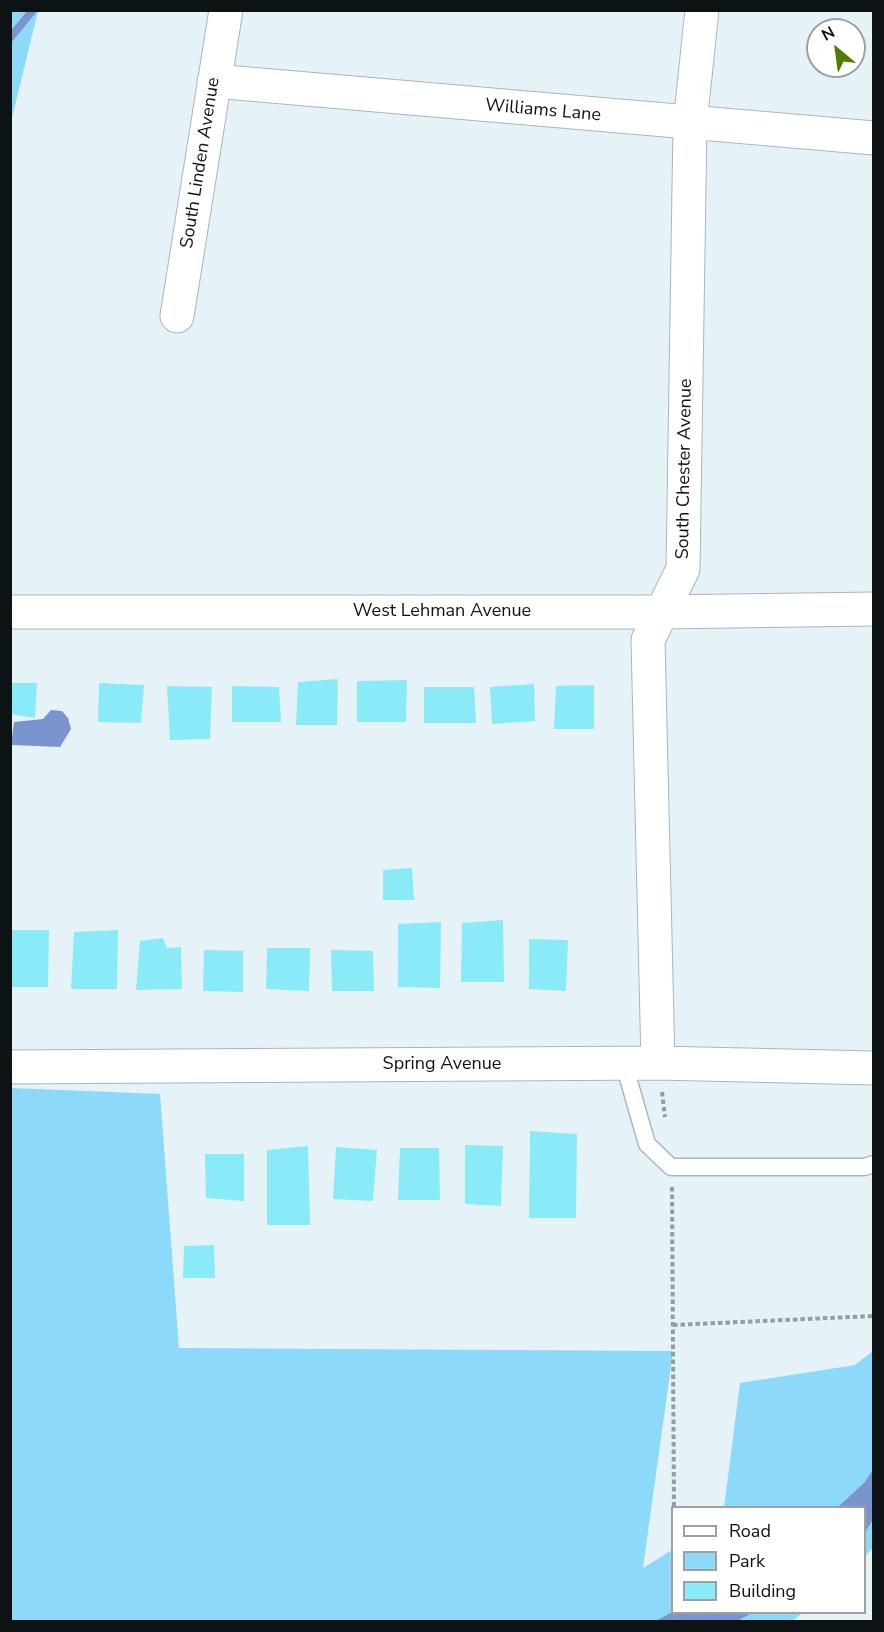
<!DOCTYPE html>
<style>
body{margin:0}
#map{position:relative;width:884px;height:1632px;overflow:hidden;background:#e5f3f9;font-family:"Nunito Sans",sans-serif}
canvas{display:block}
.frame{position:absolute;inset:0;border:12px solid #0d1214;pointer-events:none}
.legend{position:absolute;left:671px;top:1506px;width:195px;height:108px;box-sizing:border-box;background:#fff;border:2px solid #9ea0a1;margin:0;padding:8px 10px;list-style:none;font-size:18px;color:#0d1214}
.legend li{display:flex;align-items:center;gap:12px;height:30px}
.legend b{width:30px;border:2px solid #9ea0a1}
.north{position:absolute;left:806px;top:18px;width:60px;height:60px;box-sizing:border-box;background:#fff;border:2px solid #9ea0a1;border-radius:50%;rotate:331deg;font-size:16px;font-weight:700;line-height:24px;text-align:center;color:#0d1214}
.north::after{content:'';display:block;margin:auto;width:21px;height:27px;background:#517d01;clip-path:polygon(50% 0,100% 100%,50% 72%,0 100%)}
</style>
<div id="map">
<canvas width="884" height="1632"></canvas>
<div class="frame"></div>
<ul class="legend">
<li><b style="height:8px;background:#fff"></b>Road</li>
<li><b style="height:16px;background:#8dd9fa"></b>Park</li>
<li><b style="height:16px;background:#89eaf8"></b>Building</li>
</ul>
<div class="north">N</div>
</div>
<script>
const ctx = document.querySelector('canvas').getContext('2d');
ctx.lineJoin = 'round';
function fill(path, color) {
  ctx.fillStyle = color;
  ctx.fill(path, 'evenodd');
}
function poly(rows) {
  const path = new Path2D();
  for (const r of rows) {
    path.moveTo(r[0], r[1]);
    for (let i = 2; i < r.length; i += 2) path.lineTo(r[i], r[i + 1]);
  }
  return path;
}
function trace(path, color, width, dash) {
  ctx.strokeStyle = color;
  ctx.lineWidth = width;
  ctx.lineCap = dash ? 'butt' : 'round';
  ctx.setLineDash(dash || []);
  ctx.stroke(path);
}
function drawText(font, color, halo, rows, align = 'center') {
  ctx.font = font + ' "Nunito Sans",sans-serif';
  ctx.lineWidth = 4.5;
  ctx.setLineDash([]);
  ctx.textBaseline = 'middle';
  ctx.strokeStyle = halo;
  ctx.fillStyle = color;
  for (const [text, x, y, turn = 0] of rows) {
    ctx.save();
    ctx.translate(x, y);
    ctx.rotate((+turn || 0) * Math.PI / 180);
    ctx.textAlign = isNaN(turn) ? turn : align;
    if (halo) ctx.strokeText(text, 0, 0);
    ctx.fillText(text, 0, 0);
    ctx.restore();
  }
}
fill(poly([
 [11,10,38,11,11,122,10,11],
 [11,1088,160,1094,179,1348,673,1351,643,1568,672,1550,672,1612,802,1613,792,1622,11,1622],
 [873,1351,873,1548,865,1556,864,1508,724,1508,740,1383,855,1365]
]), '#8dd9fa');
fill(poly([
 [51,710,62,711,68,718,71,729,60,747,11,745,14,722,43,719],
 [873,1470,873,1520,865,1532,864,1508,838,1507,864,1483],
 [672,1612,752,1613,737,1621,656,1621]
]), '#7b94cf');
trace(poly([
 [10,38,33,10]
]), '#7b94cf', 8);
fill(poly([
 [338,679,337,725,296,725,298,682],
 [407,680,406,722,357,722,357,681],
 [10,683,37,683,35,718,10,714],
 [99,683,144,685,141,723,98,722],
 [534,684,535,721,492,724,490,687],
 [594,685,594,729,554,729,556,686],
 [167,686,212,687,210,739,170,740],
 [232,686,279,687,281,722,232,722],
 [424,687,474,687,476,723,424,723],
 [412,868,414,900,383,900,383,870],
 [503,920,504,982,461,982,462,923],
 [441,922,440,988,398,987,398,924],
 [10,930,49,930,48,987,10,987],
 [118,930,117,989,71,989,74,932],
 [163,938,167,948,181,947,182,989,136,990,140,941],
 [529,939,568,940,566,991,529,989],
 [267,948,310,948,309,991,266,989],
 [204,950,243,951,243,992,203,991],
 [331,950,373,951,374,991,332,991],
 [530,1131,577,1134,576,1218,529,1218],
 [465,1145,503,1146,501,1206,465,1204],
 [308,1146,310,1225,267,1225,267,1150],
 [336,1147,377,1150,373,1201,333,1199],
 [400,1148,439,1148,440,1200,398,1200],
 [205,1154,244,1154,244,1201,206,1198],
 [214,1245,215,1278,183,1278,184,1246]
]), '#89eaf8');
const lane = poly([
 [624,1064,647,1144,671,1167,864,1167,874,1164]
]);
const street = poly([
 [214,81,874,138],
 [177,316,226,10],
 [10,612,659,612,874,609],
 [658,1063,648,640,683,569,690,124,702,10],
 [10,1067,658,1063,874,1068]
]);
trace(lane, '#a9b6bc', 19);
trace(street, '#a9b6bc', 35);
trace(poly([
 [662,1092,665,1117],
 [672,1187,674,1508],
 [673,1325,874,1316],
 [675,1612,675,1622]
]), '#939ea3', 4, [4.5, 3]);
trace(lane, '#fff', 16);
trace(street, '#fff', 33);
drawText('18px', '#0d1214', '#fff', [
 ["Williams Lane",543,111,5],
 ["South Linden Avenue",201,163,-81],
 ["South Chester Avenue",685,469,-89],
 ["West Lehman Avenue",442,612],
 ["Spring Avenue",442,1065]
]);
</script>
